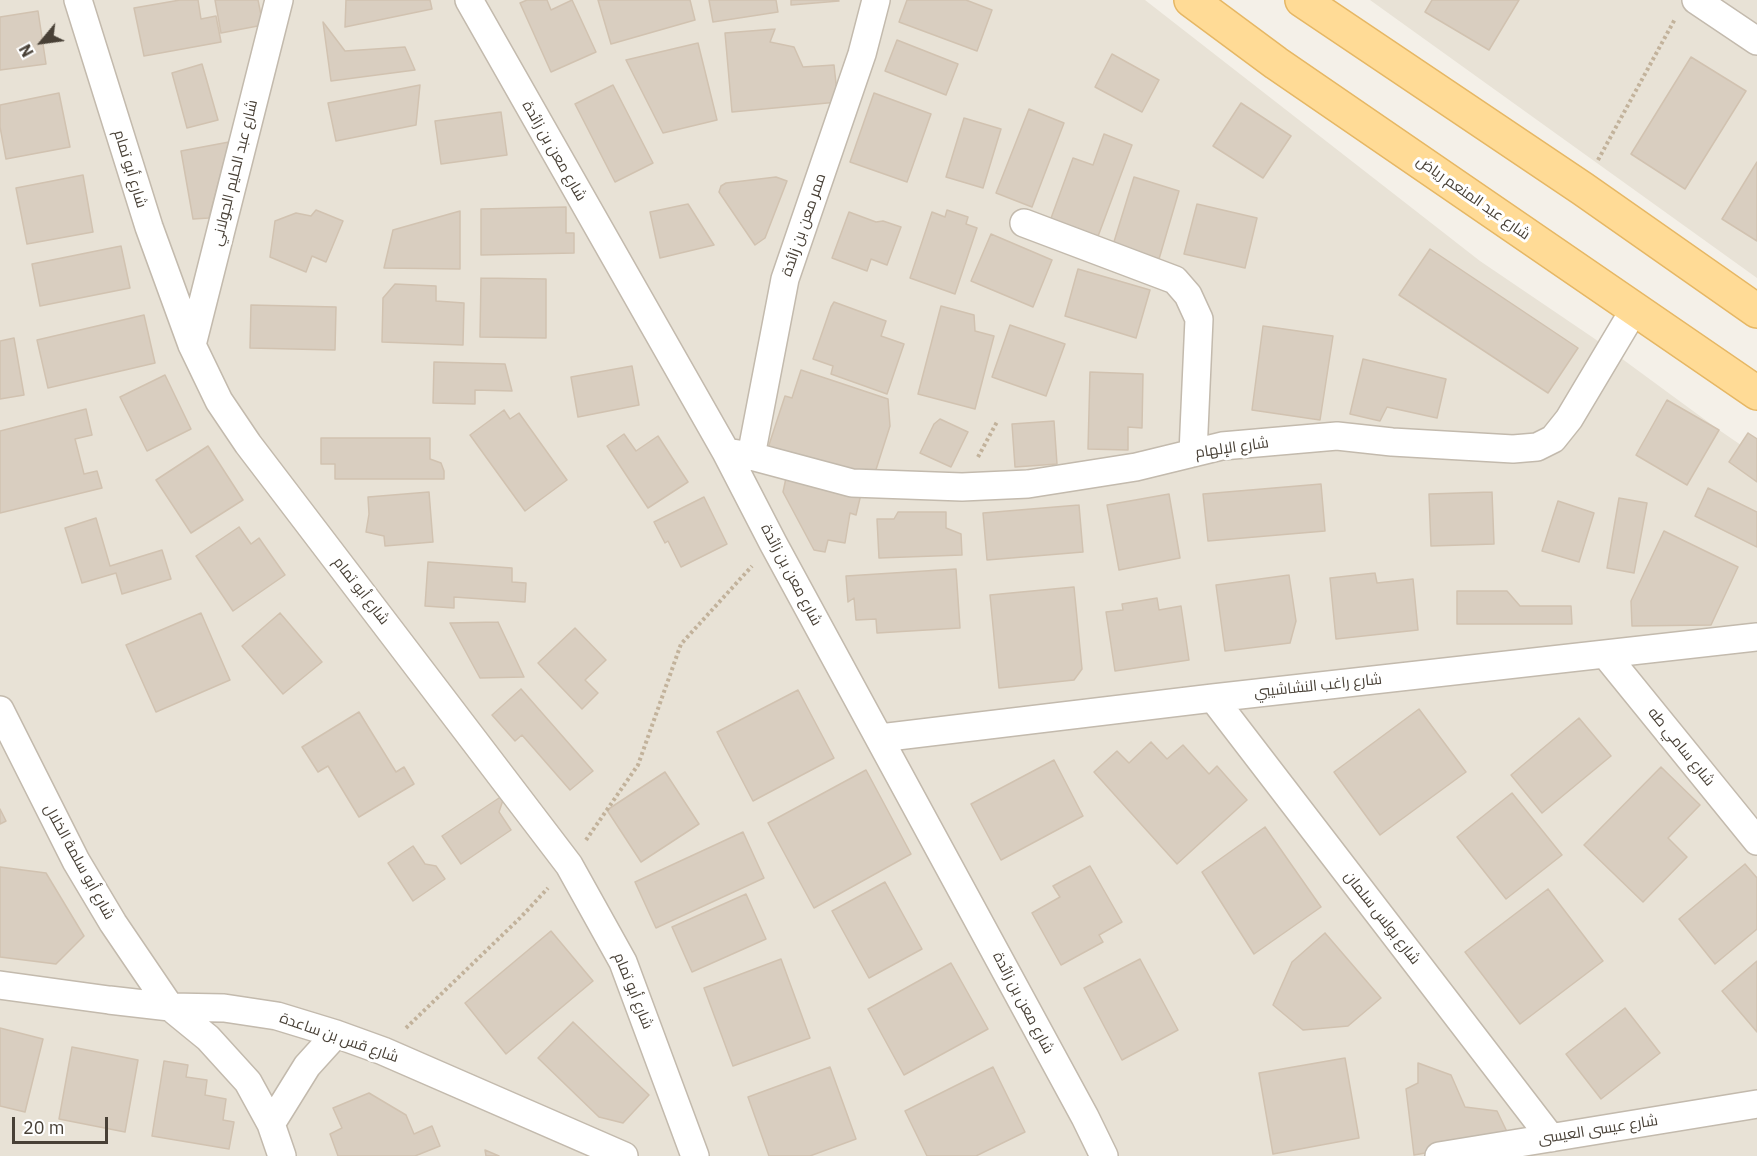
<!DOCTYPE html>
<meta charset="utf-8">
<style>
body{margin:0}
#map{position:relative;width:1757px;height:1156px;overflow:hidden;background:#f4f0e8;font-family:"IBM Plex Sans",sans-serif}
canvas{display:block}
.north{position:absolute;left:12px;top:12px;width:60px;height:60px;-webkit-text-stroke:4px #fff;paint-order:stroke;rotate:241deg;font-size:16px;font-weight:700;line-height:24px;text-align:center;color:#484036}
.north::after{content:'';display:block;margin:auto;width:21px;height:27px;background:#484036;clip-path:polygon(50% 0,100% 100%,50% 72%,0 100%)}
.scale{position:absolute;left:12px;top:1117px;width:96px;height:27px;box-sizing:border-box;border:3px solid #484036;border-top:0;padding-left:8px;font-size:18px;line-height:21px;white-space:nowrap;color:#484036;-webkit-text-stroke:4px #fff;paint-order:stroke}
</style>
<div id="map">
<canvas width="1757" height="1156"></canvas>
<div class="north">N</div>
<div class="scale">20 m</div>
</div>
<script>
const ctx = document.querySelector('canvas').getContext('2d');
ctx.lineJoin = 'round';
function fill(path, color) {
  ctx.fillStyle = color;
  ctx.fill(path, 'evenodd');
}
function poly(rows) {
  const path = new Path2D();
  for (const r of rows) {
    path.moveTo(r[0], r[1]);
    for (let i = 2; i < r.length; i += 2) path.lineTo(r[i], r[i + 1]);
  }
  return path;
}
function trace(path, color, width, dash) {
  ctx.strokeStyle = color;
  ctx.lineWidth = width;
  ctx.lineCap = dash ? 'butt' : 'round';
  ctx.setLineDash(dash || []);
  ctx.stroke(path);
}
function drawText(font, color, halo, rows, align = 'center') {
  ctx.font = font + ' "IBM Plex Sans",Cairo,sans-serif';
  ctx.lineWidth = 6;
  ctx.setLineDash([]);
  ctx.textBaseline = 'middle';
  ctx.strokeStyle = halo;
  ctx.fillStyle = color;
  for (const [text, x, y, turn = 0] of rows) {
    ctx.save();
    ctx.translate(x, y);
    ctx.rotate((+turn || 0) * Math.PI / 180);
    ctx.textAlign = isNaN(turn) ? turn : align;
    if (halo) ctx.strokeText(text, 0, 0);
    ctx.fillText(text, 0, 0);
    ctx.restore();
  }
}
fill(poly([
 [0,0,1145,0,1480,261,1595,339,1719,430,1757,456,1757,1156,0,1156],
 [1370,0,1757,0,1757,278]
]), '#e8e2d6');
const building = poly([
 [180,0,198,0,201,19,216,16,221,42,144,56,134,8,180,0],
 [215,0,258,0,263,25,221,33,215,0],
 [346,0,430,0,432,9,345,27,346,0],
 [527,0,547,0,551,10,572,0,596,52,551,72,520,3,527,0],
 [598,0,690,0,695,20,611,44,598,0],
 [709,0,776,0,778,12,713,22,709,0],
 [791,0,838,0,839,1,791,5,791,0],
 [907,0,966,0,992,10,977,51,899,22,907,0],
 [1432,0,1519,0,1489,50,1425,12,1432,0],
 [38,11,46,64,0,70,0,17,38,11],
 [323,22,345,51,405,47,415,70,331,81,323,22],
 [775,29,770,42,794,47,803,67,834,65,838,102,732,112,725,33,775,29],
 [897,40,958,64,946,95,885,71,897,40],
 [698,43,717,120,663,133,626,60,698,43],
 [1112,54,1159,80,1142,112,1095,87,1112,54],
 [1691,57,1746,91,1685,189,1631,154,1691,57],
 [202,64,218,120,187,128,172,73,202,64],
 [420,85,416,125,336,141,328,103,420,85],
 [613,85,653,163,615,182,575,104,613,85],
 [59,93,70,147,6,159,0,127,0,105,59,93],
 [874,93,931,114,907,182,850,162,874,93],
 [1241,103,1291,136,1263,178,1213,146,1241,103],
 [1029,109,1064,123,1032,207,996,193,1029,109],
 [501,112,507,155,441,164,435,121,501,112],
 [964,118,1001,129,983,188,946,177,964,118],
 [1104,134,1132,145,1097,239,1050,221,1073,158,1093,165,1104,134],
 [229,142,209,218,193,219,181,151,229,142],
 [1757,162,1757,241,1722,219,1757,162],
 [83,175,93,232,27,244,16,188,83,175],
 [776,177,787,181,765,238,755,245,719,192,721,186,726,183,776,177],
 [1134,177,1179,191,1159,259,1113,245,1134,177],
 [688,204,714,245,660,258,650,212,688,204],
 [1197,204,1257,218,1245,268,1184,254,1197,204],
 [566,207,566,233,574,233,574,253,481,255,481,209,566,207],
 [316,210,343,221,326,262,312,256,306,272,270,257,275,221,296,213,311,216,316,210],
 [947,210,968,217,966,224,977,228,955,294,910,278,932,212,945,217,947,210],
 [460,211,460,269,384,268,393,230,460,211],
 [849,212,876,222,883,221,901,227,887,265,871,259,867,271,832,258,849,212],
 [991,234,1052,260,1033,307,971,281,991,234],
 [121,246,130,288,40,306,32,264,121,246],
 [1430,249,1578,348,1548,393,1399,295,1430,249],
 [1078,269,1150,290,1136,338,1065,316,1078,269],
 [481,278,546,279,546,338,480,337,481,278],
 [395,284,436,286,436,301,464,303,463,345,382,342,383,298,395,284],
 [834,302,886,321,881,336,904,344,887,394,831,374,833,366,813,359,831,307,834,302],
 [251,305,336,307,335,350,250,348,251,305],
 [941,306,974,315,975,331,994,336,975,409,918,394,941,306],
 [144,315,155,363,48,388,37,340,144,315],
 [1010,325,1065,344,1046,396,992,377,1010,325],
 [1263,326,1333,336,1320,420,1252,410,1263,326],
 [14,338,24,395,0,399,0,341,14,338],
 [1363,359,1446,379,1437,418,1387,407,1380,421,1350,414,1363,359],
 [434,362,505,364,512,391,475,390,475,404,433,403,434,362],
 [632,366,639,405,578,417,571,377,632,366],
 [801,370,888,399,890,426,872,482,768,448,785,396,792,398,801,370],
 [1090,372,1143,374,1142,428,1128,427,1128,450,1088,449,1090,372],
 [165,375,191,429,147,451,120,397,165,375],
 [1667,400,1719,430,1687,485,1636,455,1667,400],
 [86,409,92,435,75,439,84,474,97,471,102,488,0,513,0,431,86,409],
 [504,410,510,419,519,413,567,480,525,511,470,435,504,410],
 [940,419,968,432,951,467,920,453,934,424,940,419],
 [1054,421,1057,464,1015,467,1012,424,1054,421],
 [1748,433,1757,439,1757,482,1729,462,1748,433],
 [624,434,636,451,658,436,688,482,648,508,607,446,624,434],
 [321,438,430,438,430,459,441,463,444,471,444,479,335,479,335,464,321,464,321,438],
 [208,446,243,500,191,533,156,480,208,446],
 [786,478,861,494,856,515,850,513,845,543,828,540,825,552,814,550,783,492,786,478],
 [1321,484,1325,531,1208,541,1203,494,1321,484],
 [1708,488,1757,512,1757,547,1695,516,1708,488],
 [429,492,433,542,385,546,384,536,366,532,369,514,368,497,429,492],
 [1492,492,1494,544,1431,546,1429,494,1492,492],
 [1169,494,1180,558,1119,570,1107,505,1169,494],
 [704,497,727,544,681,567,668,541,665,543,654,522,704,497],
 [1619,498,1647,503,1634,573,1607,568,1619,498],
 [1558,501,1594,513,1579,562,1542,551,1558,501],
 [1079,505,1083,552,987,560,983,513,1079,505],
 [898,512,946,512,946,528,961,534,962,555,879,558,877,519,894,519,898,512],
 [96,518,110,566,162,550,171,579,122,594,116,573,82,583,65,528,96,518],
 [239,527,251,544,259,538,285,575,233,611,196,556,239,527],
 [1664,531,1738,567,1711,625,1632,626,1631,601,1664,531],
 [428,562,512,568,512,582,526,583,525,602,454,597,454,608,425,606,428,562],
 [956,569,960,628,877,633,876,619,856,620,854,598,848,602,846,576,956,569],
 [1375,573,1377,583,1413,579,1418,630,1336,639,1330,578,1375,573],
 [1289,575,1296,621,1290,643,1225,651,1216,585,1289,575],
 [1074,587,1082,669,1074,680,999,688,990,595,1074,587],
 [1457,591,1507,591,1520,606,1571,606,1572,624,1457,624,1457,591],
 [1157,598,1159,610,1181,606,1189,660,1115,671,1106,612,1123,610,1122,604,1157,598],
 [201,613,230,680,156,712,126,645,201,613],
 [280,613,322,662,283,694,242,646,280,613],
 [498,622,524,677,480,678,450,623,498,622],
 [575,628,606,660,585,680,598,693,582,709,538,663,575,628],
 [521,689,593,771,570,790,522,735,515,741,492,715,521,689],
 [798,690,834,758,753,801,717,732,798,690],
 [1419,709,1466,772,1380,835,1334,772,1419,709],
 [359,712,396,772,404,767,414,784,359,817,328,766,318,772,302,747,359,712],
 [1579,718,1611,756,1542,813,1511,775,1579,718],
 [1151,742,1167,759,1183,745,1209,774,1217,766,1247,800,1177,864,1094,772,1117,751,1129,763,1151,742],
 [1054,760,1083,816,1001,860,971,804,1054,760],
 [1661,767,1700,805,1668,838,1687,857,1643,902,1584,845,1661,767],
 [866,770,911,854,814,908,768,823,866,770],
 [665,772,699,824,641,862,607,810,665,772],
 [1512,793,1562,855,1506,899,1457,837,1512,793],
 [505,794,499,812,511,830,461,864,442,836,505,794],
 [0,809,6,821,0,824,0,809],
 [1265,827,1321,907,1254,954,1202,872,1265,827],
 [743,832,764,878,656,928,635,882,743,832],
 [413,846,425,864,436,866,445,879,413,901,388,863,413,846],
 [1745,864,1757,878,1757,929,1715,964,1679,919,1745,864],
 [1090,866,1122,922,1099,935,1103,942,1061,965,1032,913,1060,897,1053,886,1090,866],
 [0,867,46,873,84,936,56,964,0,957,0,867],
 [885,882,922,949,869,978,832,911,885,882],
 [1548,889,1603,961,1520,1024,1465,952,1548,889],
 [746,894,766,939,692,972,672,927,746,894],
 [551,931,593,981,506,1054,465,1003,551,931],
 [1325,933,1381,998,1348,1026,1303,1030,1273,1005,1292,962,1325,933],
 [781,959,810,1038,733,1066,704,988,781,959],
 [1140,959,1178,1030,1122,1060,1084,988,1140,959],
 [1757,961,1757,1032,1722,991,1757,961],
 [951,963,988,1029,904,1075,868,1009,951,963],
 [1625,1008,1660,1053,1601,1099,1566,1054,1625,1008],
 [573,1022,649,1095,623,1123,599,1117,538,1058,573,1022],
 [0,1028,43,1039,25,1112,0,1106,0,1028],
 [72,1047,138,1060,125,1132,59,1119,72,1047],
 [1345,1058,1359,1138,1273,1154,1259,1073,1345,1058],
 [164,1061,188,1065,186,1077,207,1080,205,1095,226,1099,223,1120,234,1122,229,1149,152,1136,164,1061],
 [1418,1063,1451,1075,1465,1107,1497,1111,1510,1138,1414,1155,1406,1089,1418,1083,1418,1063],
 [830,1067,856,1139,810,1156,769,1156,748,1097,830,1067],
 [993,1067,1025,1132,976,1156,927,1156,905,1111,993,1067],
 [369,1093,406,1115,414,1134,432,1126,440,1146,415,1156,338,1156,330,1134,342,1128,333,1108,369,1093],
 [485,1150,499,1156,486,1156,485,1150]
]);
fill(building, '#d9cec0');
trace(building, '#d1c2b0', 1.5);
const street = poly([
 [78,0,149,227,192,345,219,401,248,444,569,865,623,962,695,1156],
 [469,0,726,452,773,543,1085,1117,1104,1156],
 [1696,0,1757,41],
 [1024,223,1175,280,1188,295,1199,319,1193,453],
 [192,345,279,0],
 [726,452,751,456,852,483,962,487,1028,484,1136,467,1222,446,1337,436,1392,442,1513,449,1537,447,1553,439,1569,419,1634,310],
 [751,456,785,279,862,54,876,0],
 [1605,654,1757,841],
 [1213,698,1551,1138],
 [0,710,76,861,113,923,170,1007,208,1038,248,1082,271,1124,282,1156],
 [880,738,1213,698,1757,637],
 [0,985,109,1000,170,1007,224,1008,277,1016,336,1034,383,1051,624,1156],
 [271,1124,307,1066,336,1034],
 [1439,1156,1757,1104]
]);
const primary = poly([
 [1191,0,1276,63,1757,393],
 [1302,0,1583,189,1757,311]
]);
trace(street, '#c3baad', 30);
trace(primary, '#e6b764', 36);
trace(poly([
 [1598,160,1675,19],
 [978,457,998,420],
 [586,840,638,765,681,644,752,566],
 [406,1028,521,917,548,888]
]), '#c2b29b', 4, [3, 3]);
trace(street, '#fff', 27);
trace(primary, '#ffdb96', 33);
drawText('15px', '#484036', '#fff', [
 ["شارع معن بن زائدة",554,151,60],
 ["شارع أبو تمام",130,169,73],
 ["شارع عبد الحليم الجولاني",235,173,-76],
 ["شارع عبد المنعم رياض",1473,198,35],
 ["ممر معن بن زائدة",804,225,-71],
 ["شارع الإلهام",1232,448,-8],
 ["شارع معن بن زائدة",791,575,62],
 ["شارع أبو تمام",361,591,52],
 ["شارع راغب النشاشيبي",1318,686,-6],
 ["شارع سامي طه",1681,747,51],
 ["شارع أبو سلمة الخلال",79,862,61],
 ["شارع بولس سلمان",1382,918,52],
 ["شارع أبو تمام",633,991,68],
 ["شارع معن بن زائدة",1023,1003,62],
 ["شارع قس بن ساعدة",339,1038,19],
 ["شارع عيسى العيسى",1598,1130,-9]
]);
</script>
